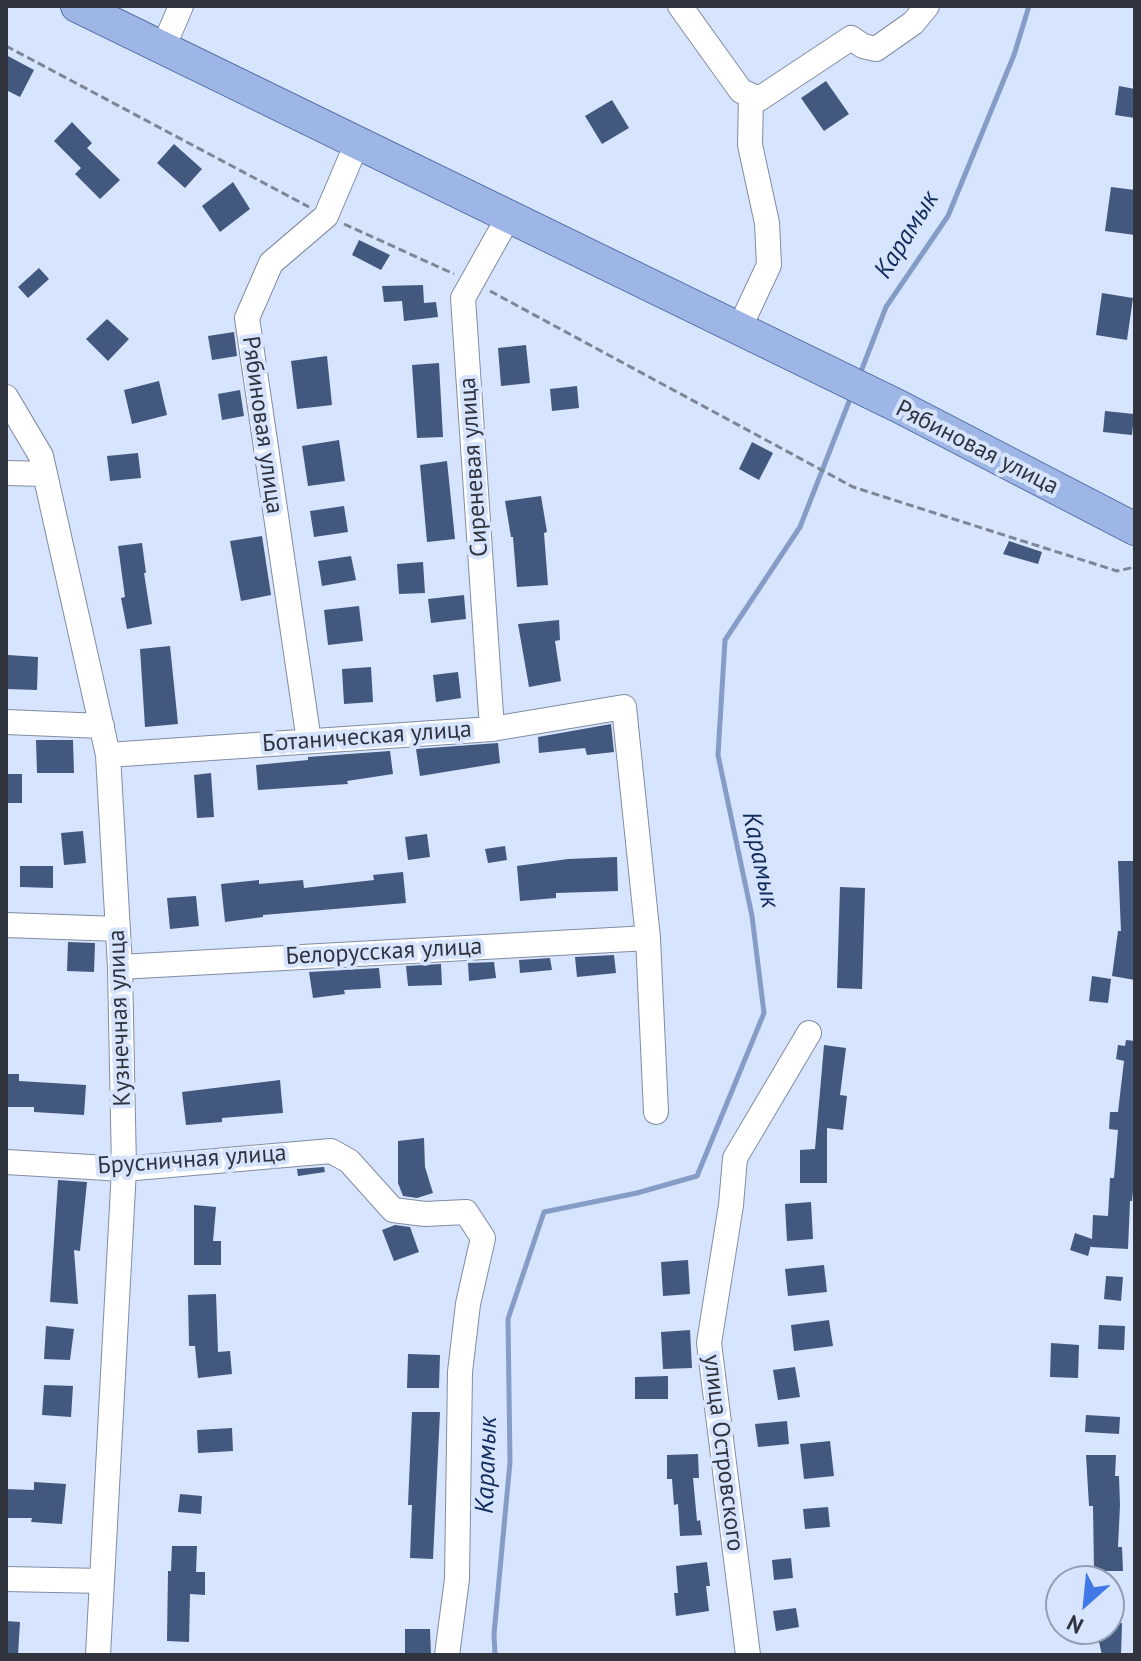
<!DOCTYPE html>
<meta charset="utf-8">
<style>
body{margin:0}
#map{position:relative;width:1141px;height:1661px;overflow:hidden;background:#d7e4fd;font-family:"PT Sans",sans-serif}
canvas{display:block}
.frame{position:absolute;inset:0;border:8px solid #2f343e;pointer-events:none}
.north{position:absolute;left:1045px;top:1565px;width:80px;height:80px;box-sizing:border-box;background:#d7e4fd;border:2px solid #949eb1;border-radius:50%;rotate:207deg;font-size:22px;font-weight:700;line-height:32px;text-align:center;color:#2f343e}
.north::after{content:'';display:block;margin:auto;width:28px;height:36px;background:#4178e8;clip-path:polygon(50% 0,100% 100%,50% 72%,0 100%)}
</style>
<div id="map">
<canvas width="1141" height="1661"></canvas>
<div class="frame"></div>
<div class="north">N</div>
</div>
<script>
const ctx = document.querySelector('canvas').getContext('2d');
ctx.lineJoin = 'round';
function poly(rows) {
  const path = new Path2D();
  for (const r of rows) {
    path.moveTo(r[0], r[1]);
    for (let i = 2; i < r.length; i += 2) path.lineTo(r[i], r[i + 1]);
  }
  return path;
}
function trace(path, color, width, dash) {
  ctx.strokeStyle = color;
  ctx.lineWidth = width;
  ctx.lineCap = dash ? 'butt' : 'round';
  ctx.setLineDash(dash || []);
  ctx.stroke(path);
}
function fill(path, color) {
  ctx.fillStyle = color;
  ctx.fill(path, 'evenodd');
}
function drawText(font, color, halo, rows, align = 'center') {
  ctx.font = font + ' "PT Sans",sans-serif';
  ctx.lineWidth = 8;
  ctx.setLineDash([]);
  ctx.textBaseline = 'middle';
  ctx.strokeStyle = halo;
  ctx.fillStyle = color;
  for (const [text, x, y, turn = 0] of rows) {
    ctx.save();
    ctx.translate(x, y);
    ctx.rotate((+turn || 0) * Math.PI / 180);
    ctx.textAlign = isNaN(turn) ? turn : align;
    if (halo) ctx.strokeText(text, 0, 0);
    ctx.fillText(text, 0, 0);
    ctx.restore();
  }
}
trace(poly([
 [860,374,886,307,948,216,1014,55,1029,6],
 [495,1655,494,1634,510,1462,508,1319,544,1212,637,1193,697,1176,764,1013,752,916,718,755,725,640,800,527,852,394]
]), '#859cc6', 5);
fill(poly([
 [6,55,34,70,20,97,6,90],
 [826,81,849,114,824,131,801,98],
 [1119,86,1135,89,1135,118,1115,115],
 [612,100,629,128,602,144,585,116],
 [72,122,92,143,87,148,120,180,100,199,75,174,81,168,54,141],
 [174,144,202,169,185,188,157,163],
 [233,182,250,209,220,232,202,206],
 [1111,187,1135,190,1135,235,1105,231],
 [359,240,390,255,381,270,352,255],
 [39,268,49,279,28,298,18,287],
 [423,285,424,303,436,302,438,317,404,321,402,301,384,302,382,286],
 [1102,293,1133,298,1127,340,1096,335],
 [107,319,129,339,108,361,86,339],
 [234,332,237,356,212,360,208,336],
 [526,345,530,383,501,386,498,348],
 [327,356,332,405,297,409,291,361],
 [439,363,443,437,417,438,412,365],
 [159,381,167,415,132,424,124,390],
 [577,386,579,408,552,411,550,389],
 [240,390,244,416,222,420,218,394],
 [1105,411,1134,414,1132,435,1103,432],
 [339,440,345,481,308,486,302,446],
 [752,442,773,453,759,480,739,469],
 [138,453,141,478,110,481,107,456],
 [447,461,455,539,427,542,420,465],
 [541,496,547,532,544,533,548,585,517,587,513,537,511,537,505,501],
 [344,506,348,532,314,537,310,511],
 [262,536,271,595,241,601,230,541],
 [1009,541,1042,552,1038,564,1003,554],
 [142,543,146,573,144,573,152,624,127,629,121,598,125,597,118,546],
 [351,556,356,580,322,586,318,561],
 [423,562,425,593,399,594,397,564],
 [464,595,466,619,431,623,428,599],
 [359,606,363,641,328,645,324,610],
 [559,620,560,640,555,641,561,681,529,687,518,624],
 [170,646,178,724,145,727,140,649],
 [8,655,38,657,37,690,6,689],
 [371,667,373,702,344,704,342,669],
 [458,672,461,698,436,702,433,675],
 [611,724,614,752,587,755,585,748,539,753,538,737],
 [36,740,73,740,74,773,37,773],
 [498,743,500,763,420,776,416,749],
 [390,751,393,774,347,781,348,784,258,790,256,765,308,760,308,757],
 [211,773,214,817,197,818,194,775],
 [6,774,22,774,22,803,6,803],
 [83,831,86,863,64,865,61,833],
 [427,834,430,857,408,860,405,837],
 [505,846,507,860,488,863,485,849],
 [617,857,618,891,556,893,556,898,520,901,517,866,568,859],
 [1118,861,1135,861,1135,980,1112,976,1118,931,1121,931],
 [20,866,53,866,53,888,20,887],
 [403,872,406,903,263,915,263,917,225,922,221,884,259,880,259,884,303,880,304,888,374,880,373,875],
 [840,887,865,888,862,989,837,988],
 [196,896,199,926,170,929,167,898],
 [68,942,95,943,94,972,67,971],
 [614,955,616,973,577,977,575,957],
 [550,958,552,970,520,973,519,960],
 [494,962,496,978,469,981,468,963],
 [441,964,442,985,408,986,406,966],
 [379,968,381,988,344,990,345,994,313,998,309,972],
 [1092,976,1111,979,1108,1003,1089,1001],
 [1126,1040,1135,1041,1135,1171,1132,1201,1130,1201,1128,1249,1091,1247,1091,1245,1088,1256,1070,1250,1075,1233,1092,1239,1093,1215,1108,1216,1110,1178,1114,1178,1118,1130,1109,1129,1110,1112,1118,1112,1124,1061,1116,1059,1118,1045,1125,1046],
 [824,1045,846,1048,840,1095,847,1096,843,1130,827,1128,827,1183,800,1183,800,1150,815,1149],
 [6,1074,19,1074,19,1081,86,1085,84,1115,34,1112,34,1107,6,1107],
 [280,1080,283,1113,222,1118,222,1122,186,1125,182,1092],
 [424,1138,425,1167,433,1193,417,1198,403,1196,398,1183,398,1141],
 [324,1167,325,1172,298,1176,297,1169],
 [58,1180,87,1182,80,1251,74,1250,78,1304,50,1302],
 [811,1202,813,1239,787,1241,785,1204],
 [194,1205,216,1207,213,1241,221,1241,221,1265,194,1265],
 [395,1225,410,1227,419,1252,394,1261,382,1230],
 [688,1260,690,1294,663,1296,661,1262],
 [824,1265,827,1292,788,1296,785,1269],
 [1106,1276,1123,1277,1121,1301,1104,1299],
 [216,1294,218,1352,230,1351,232,1374,198,1378,195,1346,189,1346,188,1295],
 [829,1320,833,1346,794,1351,791,1325],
 [1099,1325,1125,1326,1124,1350,1098,1349],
 [46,1326,74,1329,70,1360,44,1359],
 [690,1330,692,1368,663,1369,661,1332],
 [1051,1343,1079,1345,1078,1378,1050,1377],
 [408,1354,440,1355,439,1388,407,1388],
 [795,1367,800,1397,778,1400,773,1370],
 [668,1376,668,1399,635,1399,635,1377],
 [44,1385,73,1386,71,1417,42,1415],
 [412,1412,440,1412,433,1559,410,1558,412,1505,408,1505],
 [1086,1415,1120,1417,1119,1434,1085,1432],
 [787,1421,789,1444,758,1447,755,1424],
 [232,1428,233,1451,198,1453,197,1430],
 [830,1441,834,1476,804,1479,800,1444],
 [698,1454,699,1478,693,1478,697,1521,700,1520,702,1535,680,1536,678,1504,674,1505,672,1479,667,1479,667,1455],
 [1086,1455,1116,1455,1115,1476,1119,1476,1120,1505,1118,1547,1122,1547,1123,1571,1094,1571,1093,1506,1089,1506],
 [34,1482,66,1484,62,1524,31,1522,32,1518,6,1518,6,1489,34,1490],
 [180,1494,202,1496,201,1514,178,1512],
 [828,1507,830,1527,805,1529,803,1509],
 [172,1546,197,1546,196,1572,205,1572,205,1595,190,1594,189,1642,167,1641,168,1571,171,1571],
 [791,1558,793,1578,774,1580,772,1560],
 [707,1562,710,1586,706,1586,709,1611,676,1616,674,1593,678,1593,676,1566],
 [796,1608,799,1627,776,1631,773,1611],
 [6,1621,20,1622,18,1655,6,1655],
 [1122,1623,1121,1655,1102,1655,1096,1629,1109,1629,1109,1624],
 [405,1629,430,1629,431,1655,405,1655]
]), '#43587e');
const minor = poly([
 [680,6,741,91,759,99,851,38,863,46,876,49,913,23,927,6],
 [163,48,181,6],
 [739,329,769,265,767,223,750,145,751,96],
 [6,397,41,456,108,755,120,967,124,1169,98,1655],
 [6,473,45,474],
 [6,722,102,726],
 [492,729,463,298,509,216],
 [309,741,247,318,271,263,326,216,357,143],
 [108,755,492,729,624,707,648,938,656,1112],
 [6,925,118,929],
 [120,967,648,938],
 [6,1162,124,1169,331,1151,349,1161,393,1210,425,1214,466,1212,483,1238,468,1304,460,1372,457,1579,447,1655],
 [6,1579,102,1581],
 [748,1655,709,1343,731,1205,735,1158,809,1033]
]);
const major = poly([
 [77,6,900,407,1135,529]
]);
trace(minor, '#808ca3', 26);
trace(major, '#4d69a0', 34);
trace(poly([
 [6,46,309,207],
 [344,224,454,274],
 [490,291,853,487,1117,571,1135,567]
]), '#7d8697', 3, [8, 4]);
trace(minor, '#fff', 24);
trace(major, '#9eb6e6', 32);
drawText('24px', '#2f343e', '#d7e4fd', [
 ["Рябиновая улица",262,425,82],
 ["Рябиновая улица",977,448,27],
 ["Сиреневая улица",474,467,-94],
 ["Ботаническая улица",367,737,-4],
 ["Белорусская улица",384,952,-3],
 ["Кузнечная улица",120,1018,-92],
 ["Брусничная улица",192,1160,-4],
 ["улица Островского",723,1453,83]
]);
drawText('italic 26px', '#122b5e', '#d7e4fd', [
 ["Карамык",907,235,-58],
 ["Карамык",760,860,78],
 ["Карамык",487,1465,-88]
]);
</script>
